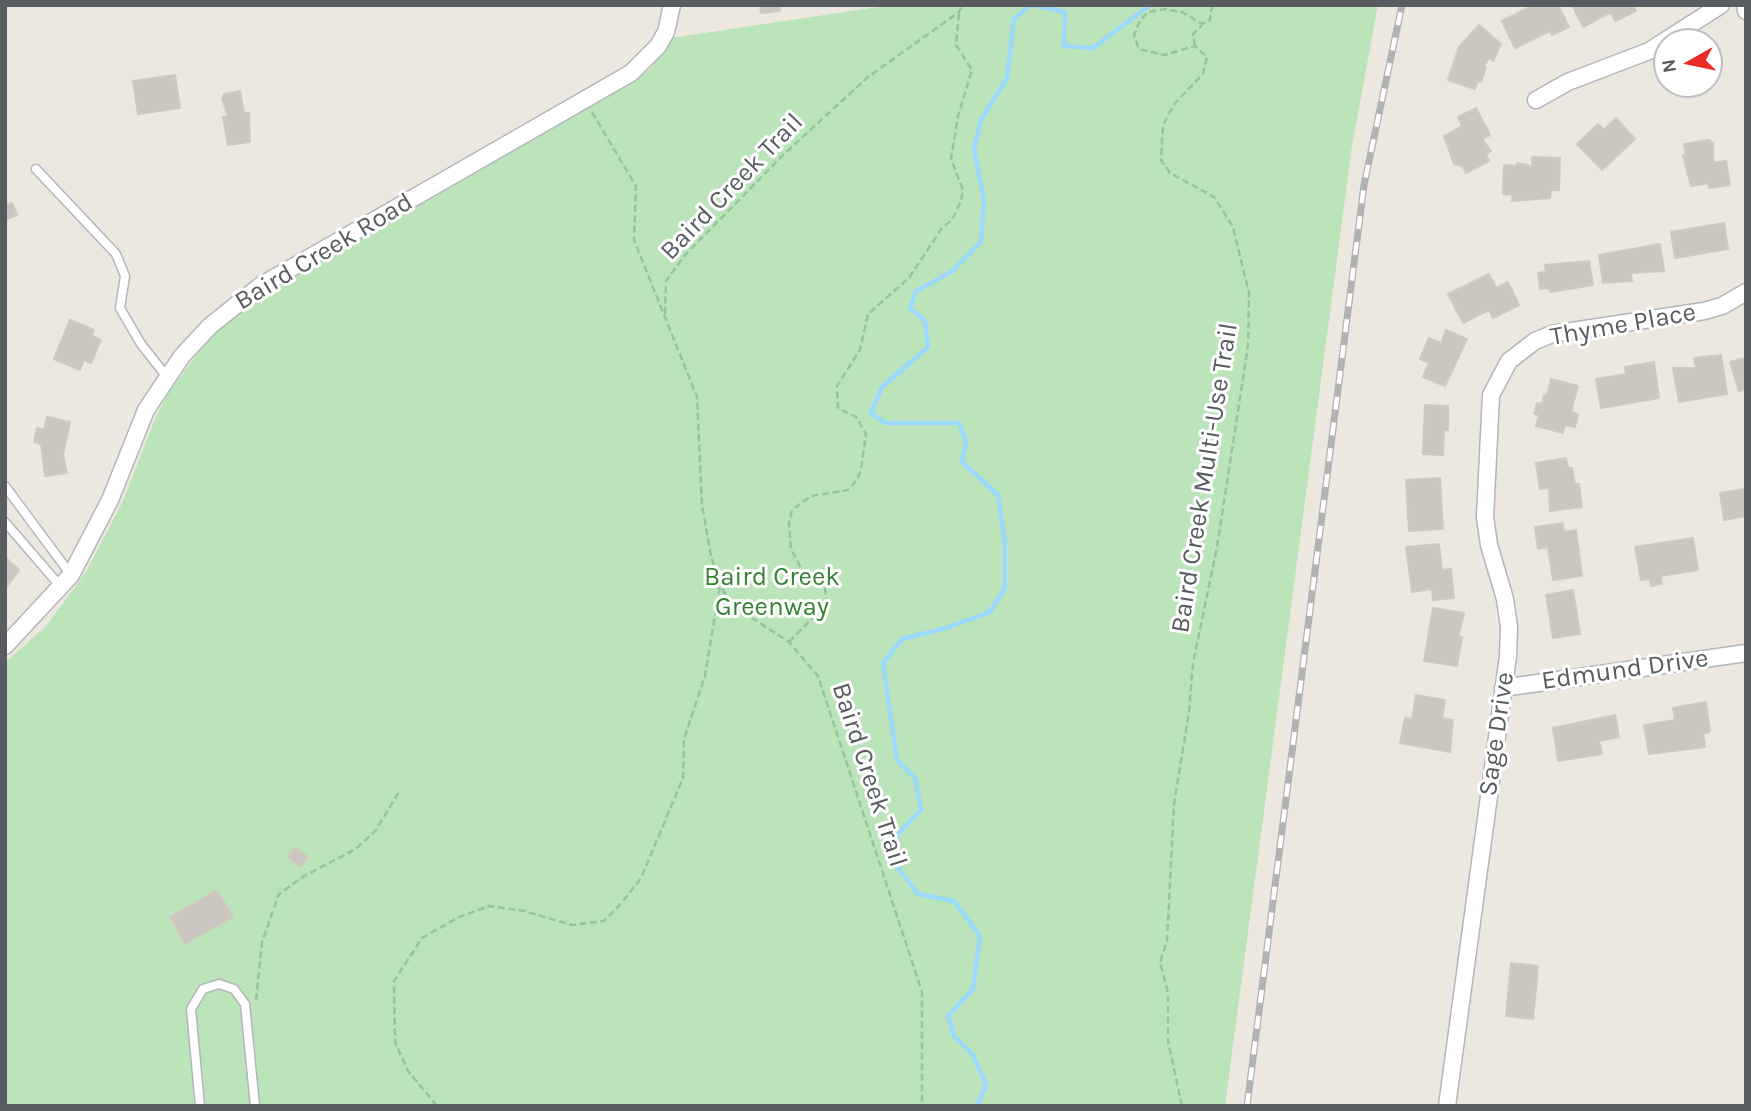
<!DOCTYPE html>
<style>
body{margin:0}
#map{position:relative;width:1751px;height:1111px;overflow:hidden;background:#ece8df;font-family:Karla,sans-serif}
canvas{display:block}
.frame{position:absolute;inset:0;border:7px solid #585c60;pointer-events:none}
.north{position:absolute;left:1653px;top:28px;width:70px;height:70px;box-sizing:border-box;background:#fff;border:2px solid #bcbebf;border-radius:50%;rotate:261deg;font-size:19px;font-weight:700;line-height:28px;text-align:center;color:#585c60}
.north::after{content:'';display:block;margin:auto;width:24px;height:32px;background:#ea2b26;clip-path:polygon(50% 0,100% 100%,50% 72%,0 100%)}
</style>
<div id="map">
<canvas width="1751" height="1111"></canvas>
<div class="frame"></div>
<div class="north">N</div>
</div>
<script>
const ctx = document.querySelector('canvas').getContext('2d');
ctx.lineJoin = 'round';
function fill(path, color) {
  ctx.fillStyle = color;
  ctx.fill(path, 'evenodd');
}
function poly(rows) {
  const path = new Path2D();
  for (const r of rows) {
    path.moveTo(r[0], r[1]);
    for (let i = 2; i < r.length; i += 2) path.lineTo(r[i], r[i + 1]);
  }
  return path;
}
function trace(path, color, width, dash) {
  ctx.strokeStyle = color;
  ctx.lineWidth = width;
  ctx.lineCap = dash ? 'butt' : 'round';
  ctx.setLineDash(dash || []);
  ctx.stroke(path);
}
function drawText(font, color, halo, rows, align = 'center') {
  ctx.font = font + ' Karla,sans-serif';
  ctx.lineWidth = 6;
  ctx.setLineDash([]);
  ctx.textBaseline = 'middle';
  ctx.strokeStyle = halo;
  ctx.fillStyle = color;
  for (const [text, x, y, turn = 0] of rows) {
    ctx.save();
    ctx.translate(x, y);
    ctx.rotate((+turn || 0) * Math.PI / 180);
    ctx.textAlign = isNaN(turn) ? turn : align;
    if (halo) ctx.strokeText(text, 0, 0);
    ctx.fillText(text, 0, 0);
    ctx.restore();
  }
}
fill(poly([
 [891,5,1378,5,1352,146,1225,1106,5,1106,5,663,46,626,86,572,123,501,155,419,169,392,210,337,262,296,629,84,650,69,671,38]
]), '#bce4ba');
trace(poly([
 [1032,5,1065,12,1064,46,1093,48,1150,5],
 [977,1106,986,1085,973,1055,954,1036,948,1016,973,989,980,936,954,901,918,894,895,864,896,836,921,810,915,778,897,760,883,663,902,639,946,628,990,612,1005,588,1005,543,998,495,962,462,966,441,959,423,885,423,871,413,882,387,928,347,925,321,910,308,916,291,951,272,981,242,984,199,974,149,981,120,1007,78,1014,19,1030,5]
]), '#9bd9ff', 4.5);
const building = poly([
 [760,5,779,5,780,11,761,13,760,5],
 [1534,5,1558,5,1569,27,1552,35,1550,31,1515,48,1502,21,1534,5],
 [1572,5,1633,5,1636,11,1615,21,1611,12,1583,27,1572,5],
 [1479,25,1501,44,1493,61,1489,58,1484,66,1486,67,1481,82,1478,81,1475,89,1448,80,1459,47,1479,25],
 [175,75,180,108,138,114,133,81,175,75],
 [240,91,244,113,249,113,250,142,228,145,223,117,228,116,222,99,224,94,240,91],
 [1476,108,1490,135,1482,139,1491,151,1486,154,1489,161,1466,173,1463,166,1454,164,1444,136,1462,126,1458,117,1476,108],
 [1616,118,1635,139,1602,170,1577,144,1598,124,1604,130,1616,118],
 [1709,140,1713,143,1713,163,1726,161,1730,185,1709,188,1708,183,1691,186,1683,155,1686,155,1684,144,1709,140],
 [1532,157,1560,158,1559,190,1551,190,1550,198,1512,201,1513,195,1503,194,1504,165,1517,166,1517,163,1532,166,1532,157],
 [12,203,17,215,5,220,5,206,12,203],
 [1724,223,1728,249,1675,258,1671,232,1724,223],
 [1660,244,1664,271,1631,273,1632,281,1603,283,1599,255,1660,244],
 [1589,261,1593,285,1550,292,1549,288,1540,289,1538,273,1546,272,1545,265,1589,261],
 [1489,274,1496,288,1508,282,1519,305,1493,318,1489,310,1463,323,1448,294,1489,274],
 [70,320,94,330,92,336,101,340,91,363,84,360,80,370,54,359,70,320],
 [1446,330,1467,339,1445,386,1423,377,1429,363,1420,359,1429,338,1441,343,1446,330],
 [1721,355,1727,394,1679,402,1673,368,1696,368,1694,358,1721,355],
 [1746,358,1746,389,1739,391,1730,362,1746,358],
 [1654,362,1659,398,1601,408,1596,379,1626,374,1625,367,1654,362],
 [1551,379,1578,386,1571,412,1578,414,1575,427,1565,425,1563,433,1536,426,1539,415,1534,414,1537,403,1542,404,1544,395,1547,396,1551,379],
 [1425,405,1448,406,1448,430,1444,430,1443,455,1423,454,1425,405],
 [47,417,70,422,63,455,67,473,45,476,41,444,34,442,37,428,44,429,47,417],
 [1566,458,1568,468,1572,468,1575,484,1579,484,1582,507,1550,511,1549,488,1540,489,1536,463,1566,458],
 [1440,478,1443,529,1409,531,1406,480,1440,478],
 [1746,489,1746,516,1724,520,1720,493,1746,489],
 [1563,523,1564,532,1576,530,1582,576,1553,580,1548,547,1538,549,1535,527,1563,523],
 [1693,538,1698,570,1661,576,1662,584,1651,586,1650,579,1641,580,1635,547,1693,538],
 [1439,544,1442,570,1451,569,1454,598,1433,600,1432,589,1412,592,1406,547,1439,544],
 [5,557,19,570,5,589,5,557],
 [1573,590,1580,634,1553,638,1546,595,1573,590],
 [1433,608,1464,613,1458,637,1462,637,1457,666,1424,661,1433,608],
 [1416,695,1445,700,1442,718,1453,720,1450,752,1400,743,1405,718,1412,719,1416,695],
 [1706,702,1710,732,1703,734,1705,747,1649,754,1644,725,1675,720,1673,708,1706,702],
 [1615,715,1619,737,1599,741,1602,754,1558,761,1553,728,1615,715],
 [295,848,308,857,301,867,288,857,295,848],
 [217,890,233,917,185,944,170,917,217,890],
 [1511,963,1538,966,1533,1019,1506,1016,1511,963]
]);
fill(building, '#cbc6c0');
trace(building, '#d0c9bd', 2);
const lane = poly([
 [36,169,116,254,125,276,120,308,141,344,167,377],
 [5,486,71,575],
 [5,522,61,587],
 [200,1106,191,1009,203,989,219,984,234,989,245,1004,255,1106]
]);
const street = poly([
 [1745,5,1746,11],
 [1536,100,1568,82,1649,51,1721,5],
 [5,646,71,575,110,500,146,410,182,356,210,326,260,286,631,73,658,46,666,32,672,5],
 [1503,688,1746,653],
 [1447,1106,1508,656,1509,627,1505,599,1489,545,1485,517,1491,395,1509,361,1535,341,1552,334,1704,311,1722,306,1746,292]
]);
trace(lane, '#b2b6ba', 11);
trace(street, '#b2b6ba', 19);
trace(poly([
 [1195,46,1193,34,1202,25],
 [592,112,636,186,634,240,697,397,702,505,711,556,720,585,732,605,789,642,818,676,922,992,922,1106],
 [665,314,666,281,685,255,783,155,868,77,959,12,963,5],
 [789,642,827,603,824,582,818,575,802,570,791,549,789,522,792,510,811,496,848,490,857,480,861,469,866,434,856,417,838,408,837,386,860,350,868,314,909,278,942,228,952,220,961,201,963,190,951,159,958,116,972,70,956,45,959,12],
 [256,1000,262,942,279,894,306,875,356,849,376,830,399,792],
 [437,1106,408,1071,395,1042,394,981,422,938,457,918,489,906,524,911,572,925,604,921,619,906,641,878,683,778,684,739,705,676,720,585],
 [1182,1106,1168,1041,1168,993,1160,962,1167,941,1174,804,1189,712,1193,663,1217,547,1248,346,1249,293,1233,227,1214,197,1170,173,1161,160,1163,125,1175,103,1203,74,1207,57,1195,46,1164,55,1139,49,1134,35,1140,20,1148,12,1165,9,1182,12,1202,24,1210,20,1212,5]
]), '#93c59f', 2.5, [7, 3.5]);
trace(lane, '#fff', 8);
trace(street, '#fff', 16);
const rail = poly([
 [1247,1106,1364,185,1402,5]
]);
trace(rail, '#b1b2b2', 7);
trace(rail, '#fff', 4.5, [13]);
drawText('26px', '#585c60', '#fff', [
 ["Baird Creek Trail",732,187,-46],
 ["Baird Creek Road",324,252,-31],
 ["Thyme Place",1623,325,-10],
 ["Baird Creek Multi-Use Trail",1205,478,-81],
 ["Edmund Drive",1625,670,-8],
 ["Sage Drive",1497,734,-82],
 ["Baird Creek Trail",869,775,72]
]);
drawText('26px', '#348433', '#fff', [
 ["Baird Creek",772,578],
 ["Greenway",772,608]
]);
</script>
